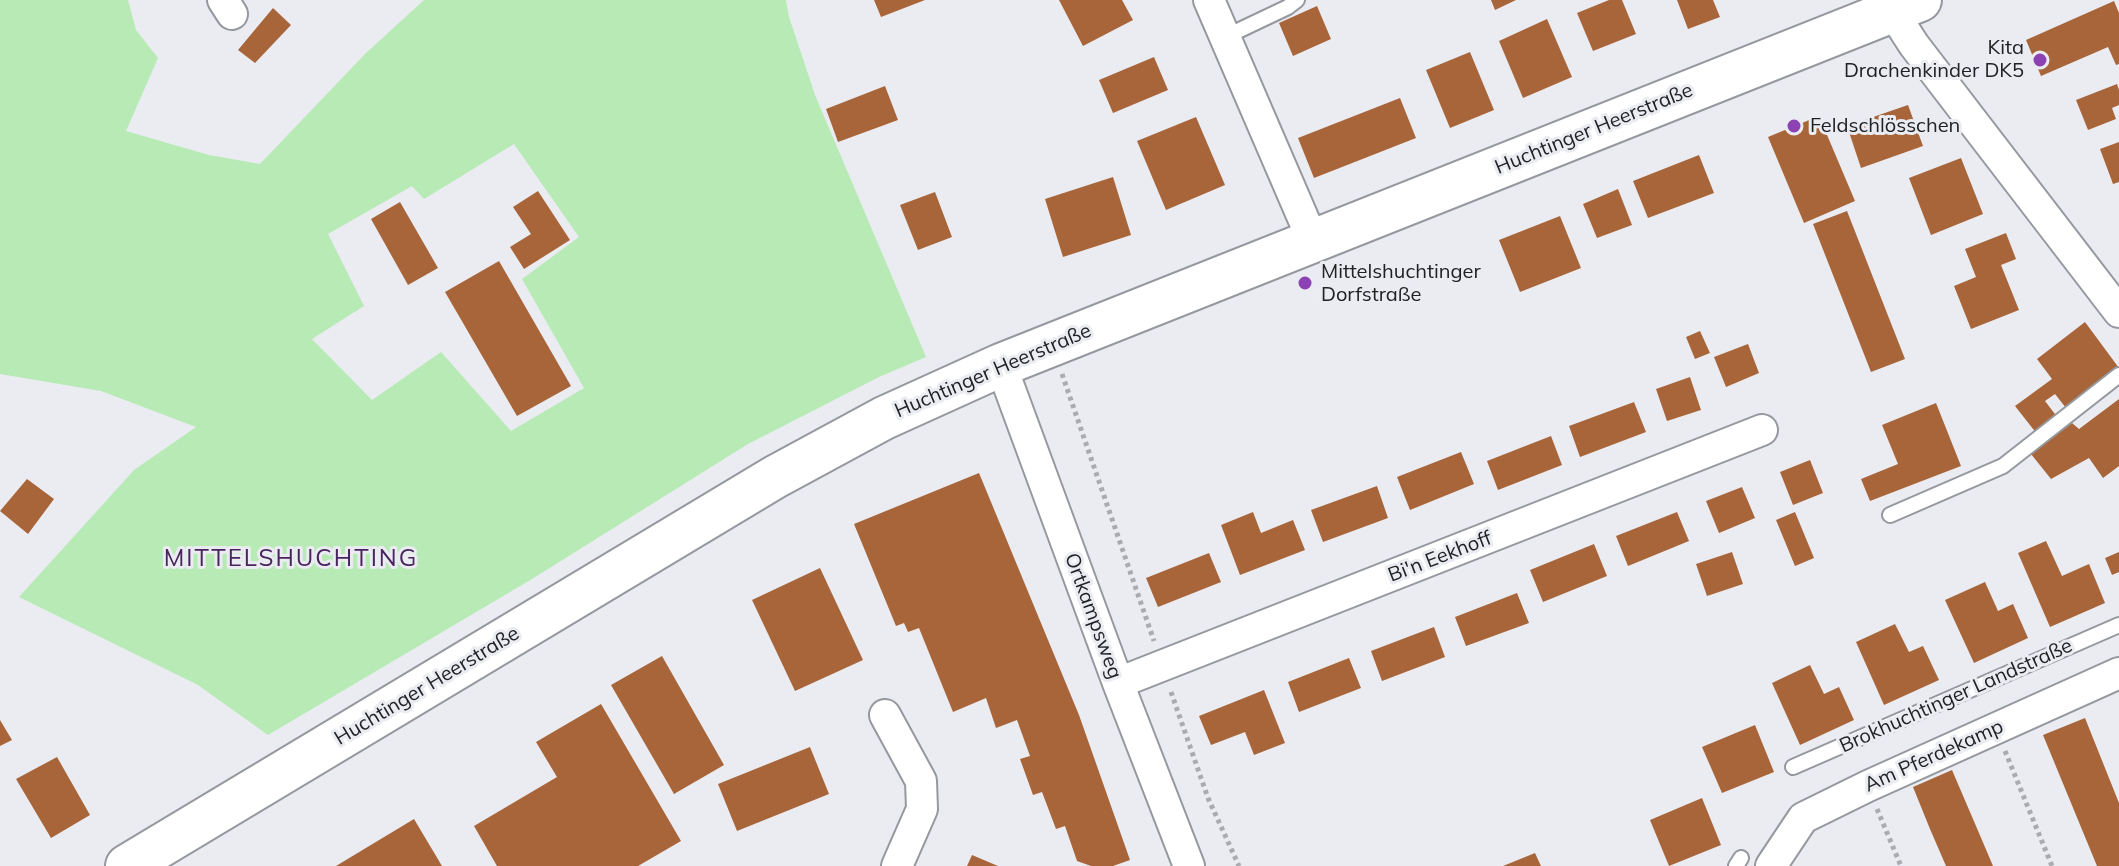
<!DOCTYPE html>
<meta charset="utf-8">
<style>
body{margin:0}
canvas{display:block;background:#eaecf2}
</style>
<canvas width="2119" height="866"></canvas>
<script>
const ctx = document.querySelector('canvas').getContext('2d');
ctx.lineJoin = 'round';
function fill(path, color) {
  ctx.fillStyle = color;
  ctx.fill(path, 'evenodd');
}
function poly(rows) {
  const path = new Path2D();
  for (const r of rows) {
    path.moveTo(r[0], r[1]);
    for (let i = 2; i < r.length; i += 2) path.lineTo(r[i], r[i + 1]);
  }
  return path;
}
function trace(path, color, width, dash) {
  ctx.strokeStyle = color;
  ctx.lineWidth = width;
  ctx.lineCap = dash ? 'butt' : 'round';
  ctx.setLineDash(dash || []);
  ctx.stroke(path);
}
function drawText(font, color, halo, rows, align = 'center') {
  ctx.font = font + ' Mulish,sans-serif';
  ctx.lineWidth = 6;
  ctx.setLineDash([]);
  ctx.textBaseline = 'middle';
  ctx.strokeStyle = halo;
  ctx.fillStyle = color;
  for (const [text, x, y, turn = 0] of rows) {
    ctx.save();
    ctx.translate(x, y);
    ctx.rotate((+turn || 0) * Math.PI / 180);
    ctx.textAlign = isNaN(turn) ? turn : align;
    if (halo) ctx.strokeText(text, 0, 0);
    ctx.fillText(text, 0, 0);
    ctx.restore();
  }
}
fill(poly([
 [0,0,128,0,136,30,158,58,126,131,209,155,260,164,365,54,424,0,786,0,789,17,815,95,926,357,879,377,748,444,532,579,268,735,198,685,19,597,134,470,196,427,101,391,0,374],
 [514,144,579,237,522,279,584,388,511,431,441,352,372,400,312,339,364,306,328,234,412,186,424,199]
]), '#b7eab5');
fill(poly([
 [874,0,925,0,881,17],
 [1059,0,1122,0,1133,20,1083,46],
 [1491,0,1516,0,1495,10],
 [1609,0,1622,0,1636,34,1593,51,1577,13],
 [1677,0,1713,0,1720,17,1688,29],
 [2114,1,2119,13,2119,64,2116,65,2108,47,2041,76,2026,40],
 [1317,6,1331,39,1293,56,1279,23],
 [273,8,291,25,255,63,238,50],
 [1547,19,1572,77,1523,98,1499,41],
 [1470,52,1494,110,1450,128,1426,70],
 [1154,57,1168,90,1113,113,1099,80],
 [2117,84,2119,90,2119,105,2112,108,2116,119,2088,130,2076,100],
 [885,86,898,120,838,142,826,109],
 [1400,98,1416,138,1314,178,1298,138],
 [1908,105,1923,146,1861,168,1847,126],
 [1819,116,1855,201,1804,223,1768,137],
 [1196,117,1225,185,1166,210,1137,141],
 [2119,142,2119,182,2113,184,2100,149],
 [1699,155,1714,193,1648,218,1633,181],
 [1961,158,1983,214,1931,235,1909,178],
 [1113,177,1131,235,1063,257,1045,199],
 [1618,189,1632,225,1597,238,1583,204],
 [538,191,570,240,524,269,510,247,531,234,513,207],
 [935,192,952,237,918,250,900,205],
 [400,202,438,268,408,285,371,219],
 [1847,211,1905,359,1871,372,1813,224],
 [1560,216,1581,268,1520,292,1499,240],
 [2006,233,2016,259,2001,265,2019,310,1971,329,1954,286,1976,277,1965,249],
 [499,261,571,386,517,416,445,292],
 [2085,322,2119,368,2066,408,2055,394,2045,401,2058,418,2037,434,2015,406,2052,379,2037,359],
 [1700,331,1710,353,1695,359,1686,337],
 [1748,344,1759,373,1726,387,1714,357],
 [1690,377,1701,410,1667,421,1656,389],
 [2119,399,2119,466,2103,478,2089,458,2051,479,2031,454,2072,423,2079,429],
 [1634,402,1646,432,1580,457,1569,426],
 [1936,403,1961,466,1870,501,1861,479,1898,464,1882,425],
 [1551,436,1562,465,1498,490,1487,461],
 [1461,452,1474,484,1410,510,1397,477],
 [1810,460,1823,493,1793,505,1780,472],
 [979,473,1079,715,1130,860,1113,866,1091,866,1077,861,1065,826,1056,829,1042,792,1033,795,1020,759,1030,756,1017,720,996,728,986,698,953,712,919,628,908,632,904,623,896,626,854,524],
 [27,479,54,499,28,534,0,511],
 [1377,486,1388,518,1323,542,1311,510],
 [1742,487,1755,518,1719,533,1706,501],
 [1253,512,1261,533,1293,520,1305,550,1240,575,1221,525],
 [1677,512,1689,541,1628,566,1616,536],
 [1795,512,1814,558,1795,566,1776,520],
 [2046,541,2062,576,2089,564,2105,603,2050,627,2018,553],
 [1594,544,1607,576,1543,602,1530,570],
 [1732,552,1743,584,1707,596,1696,564],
 [2119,552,2119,572,2112,575,2105,558],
 [1209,553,1221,582,1158,607,1146,578],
 [820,568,863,660,795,691,752,600],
 [1985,582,1998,611,2013,604,2028,638,1974,663,1945,600],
 [1517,593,1529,623,1466,646,1455,617],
 [1895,624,1909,652,1923,646,1939,680,1884,705,1856,642],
 [1434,627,1445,657,1382,681,1371,651],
 [662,656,724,765,674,794,611,685],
 [1349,658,1361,688,1299,712,1288,682],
 [1810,665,1824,694,1839,687,1854,720,1800,745,1772,683],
 [1264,690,1285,743,1254,755,1245,732,1211,745,1199,716],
 [601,704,681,841,638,866,497,866,474,826,557,777,536,742],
 [2085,718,2119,803,2119,866,2097,866,2043,735],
 [0,720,12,740,0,746],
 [1755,725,1774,772,1722,793,1702,747],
 [810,747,829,794,737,831,718,784],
 [57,757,90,815,51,838,16,779],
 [1952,770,1979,833,1993,866,1946,866,1930,829,1913,787],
 [1702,798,1721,845,1669,866,1650,820],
 [414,819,442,866,336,866],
 [1535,853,1541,866,1503,866],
 [972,855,998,866,967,866]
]), '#a86539');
const lane = poly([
 [1225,37,1288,7,1297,0],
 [1890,515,2003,466,2119,375],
 [1793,767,2119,625],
 [1736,866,1741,858]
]);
const street = poly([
 [223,0,232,14],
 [1209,0,1313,241],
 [1880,0,1892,11,1914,45,2119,312],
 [1001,365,1118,683,1189,866],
 [1118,683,1762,430],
 [885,715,921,781,922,809,897,866],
 [1771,866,1803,818,1868,786,2119,673]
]);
const secondary = poly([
 [127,866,775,477,884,418,1001,365,1920,0]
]);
trace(lane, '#95989e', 18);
trace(street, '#95989e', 34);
trace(secondary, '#95989e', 46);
trace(poly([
 [1062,374,1154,641],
 [1171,692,1208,798,1239,866],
 [2005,751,2052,866],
 [1877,809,1901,866]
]), '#aaabb0', 5, [4, 4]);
trace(lane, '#fff', 14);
trace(street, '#fff', 30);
trace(secondary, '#fff', 42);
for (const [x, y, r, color] of [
 [2040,60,8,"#8c42b3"],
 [1794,126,8,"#8c42b3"],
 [1305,283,8,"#8c42b3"]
]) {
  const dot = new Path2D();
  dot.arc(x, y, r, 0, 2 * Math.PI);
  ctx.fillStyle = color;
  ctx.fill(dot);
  trace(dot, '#eaecf2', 3);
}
drawText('20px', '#202123', '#eaecf2', [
 ["Kita",2024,48,"right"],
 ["Drachenkinder DK5",2024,71,"right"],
 ["Feldschlösschen",1810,126],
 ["Mittelshuchtinger",1321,272],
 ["Dorfstraße",1321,295]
], 'left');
drawText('20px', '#202123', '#eaecf2', [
 ["Huchtinger Heerstraße",1594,129,-22],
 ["Huchtinger Heerstraße",993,371,-23],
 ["Bi'n Eekhoff",1440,557,-21],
 ["Ortkampsweg",1093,616,70],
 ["Huchtinger Heerstraße",427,686,-31],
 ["Brokhuchtinger Landstraße",1956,696,-24],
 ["Am Pferdekamp",1934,756,-24]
]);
ctx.letterSpacing = '2px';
drawText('24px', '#49255d', '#eaecf2', [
 ["MITTELSHUCHTING",291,559]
]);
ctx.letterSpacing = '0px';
</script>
